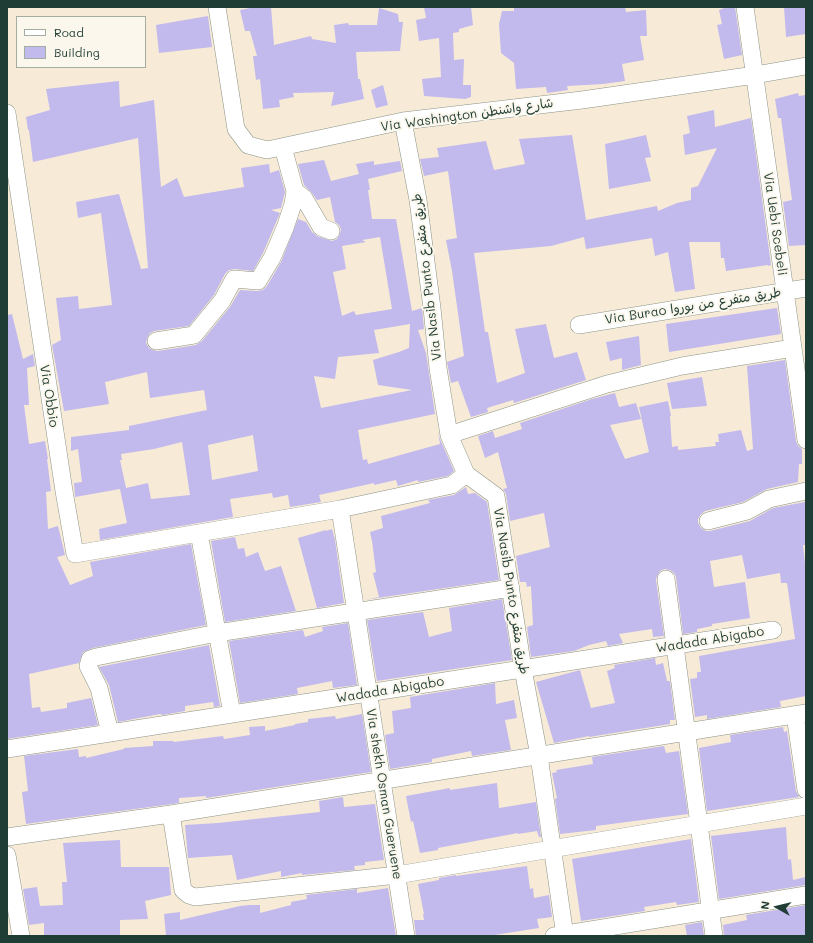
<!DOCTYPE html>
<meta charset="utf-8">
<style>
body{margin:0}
#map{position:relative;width:813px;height:943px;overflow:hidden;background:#f7ebd8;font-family:Mali,sans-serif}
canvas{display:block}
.frame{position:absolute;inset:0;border:8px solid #1f3d34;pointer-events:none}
.legend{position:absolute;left:16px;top:16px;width:130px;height:52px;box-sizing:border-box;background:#fbf7ec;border:1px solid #a3ada2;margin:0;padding:5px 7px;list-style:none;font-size:12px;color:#1f3d34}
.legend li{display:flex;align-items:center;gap:8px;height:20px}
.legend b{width:20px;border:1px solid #a3ada2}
.north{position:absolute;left:757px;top:887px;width:40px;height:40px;-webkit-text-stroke:3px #fbf7ec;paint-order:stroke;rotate:278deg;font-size:11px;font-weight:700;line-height:16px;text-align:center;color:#1f3d34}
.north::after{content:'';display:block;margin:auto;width:14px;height:18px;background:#1f3d34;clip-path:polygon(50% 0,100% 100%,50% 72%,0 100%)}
</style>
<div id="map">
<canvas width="813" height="943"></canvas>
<div class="frame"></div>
<ul class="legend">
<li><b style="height:5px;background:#fff"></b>Road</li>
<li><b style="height:11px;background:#c2b9ec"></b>Building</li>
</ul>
<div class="north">N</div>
</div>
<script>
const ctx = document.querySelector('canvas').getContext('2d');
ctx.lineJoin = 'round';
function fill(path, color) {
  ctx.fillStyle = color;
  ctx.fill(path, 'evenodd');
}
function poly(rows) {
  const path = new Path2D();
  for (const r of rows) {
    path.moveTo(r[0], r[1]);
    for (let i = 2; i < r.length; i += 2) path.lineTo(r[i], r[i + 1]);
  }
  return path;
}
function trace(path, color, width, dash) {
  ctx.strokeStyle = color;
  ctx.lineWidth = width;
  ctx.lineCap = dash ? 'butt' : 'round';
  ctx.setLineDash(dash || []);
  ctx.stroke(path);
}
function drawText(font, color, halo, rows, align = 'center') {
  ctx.font = font + ' Mali,"Playpen Sans Arabic",sans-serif';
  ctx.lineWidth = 4;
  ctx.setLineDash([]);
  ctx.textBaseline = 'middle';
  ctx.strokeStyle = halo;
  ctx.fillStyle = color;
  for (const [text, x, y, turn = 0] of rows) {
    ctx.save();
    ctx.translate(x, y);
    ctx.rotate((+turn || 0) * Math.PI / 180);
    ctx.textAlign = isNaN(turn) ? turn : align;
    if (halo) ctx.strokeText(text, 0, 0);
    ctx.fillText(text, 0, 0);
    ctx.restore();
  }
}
fill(poly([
 [255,7,271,7,274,45,311,36,312,39,336,43,334,25,348,23,349,25,377,25,379,8,398,14,399,22,403,22,400,51,356,52,358,79,360,79,364,99,331,106,334,92,293,93,294,97,279,100,280,107,263,109,260,79,256,80,253,56,257,56,250,31,245,31,240,10],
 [424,7,471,7,473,25,459,29,459,32,453,33,454,60,464,59,463,85,471,85,471,97,465,99,424,96,422,79,441,77,439,38,419,41,416,20,426,18],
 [514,7,625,7,626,12,646,10,647,36,640,36,644,60,622,64,625,81,603,84,567,86,568,90,547,93,546,87,516,89,514,63,501,53,499,24,502,11,514,11],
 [727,7,735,7,742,55,724,59,717,25,722,24,719,10],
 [784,7,806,7,806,34,786,37],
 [208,16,212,47,159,53,156,25],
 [119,81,120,107,154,100,161,187,177,178,184,197,244,187,241,168,269,164,270,173,279,170,285,192,281,208,271,210,280,213,263,253,253,271,235,269,229,270,225,274,214,295,189,326,154,331,150,333,147,338,146,343,149,348,153,350,158,351,196,345,202,341,230,307,240,290,257,291,263,290,267,286,281,262,298,219,306,222,312,232,317,236,332,241,337,239,340,234,341,229,339,225,335,222,330,197,317,200,312,193,304,185,298,164,324,160,331,181,359,174,356,164,374,161,374,165,400,161,402,171,368,179,370,190,368,190,372,219,396,219,412,311,422,308,424,329,418,330,426,353,435,414,358,430,363,460,367,459,368,464,440,444,438,431,440,439,454,471,448,476,418,482,418,480,398,486,396,480,374,485,374,483,319,495,321,502,290,507,288,495,273,498,272,493,230,499,233,517,100,540,99,529,127,523,120,489,75,497,74,483,82,482,78,449,71,451,71,437,129,430,129,426,207,410,204,390,150,398,147,372,105,382,109,404,64,411,52,345,61,340,56,298,78,296,79,309,112,305,101,213,78,218,76,202,119,194,141,269,148,268,138,138,33,162,29,130,28,130,26,117,50,110,46,89],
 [380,237,392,309,356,315,354,311,342,316,333,272,346,269,342,246,366,242,362,240],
 [410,324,409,348,399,352,373,360,378,385,412,390,321,408,314,376,335,379,338,357,379,353,374,330],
 [253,435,258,471,212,480,208,445],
 [182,442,190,495,151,499,148,483,126,488,120,460,122,460,121,454,154,449],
 [383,85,388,105,376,108,371,90],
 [798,93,799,96,806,95,806,245,789,246,783,202,792,200,781,118,778,118,775,99],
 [714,110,715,127,751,118,771,265,768,266,768,265,726,271,724,258,721,258,720,242,689,242,695,289,675,292,668,252,655,256,652,238,586,249,584,237,551,246,474,253,485,332,488,332,497,383,525,373,515,329,546,324,554,358,577,352,586,380,514,403,513,400,487,408,488,412,471,417,458,381,451,383,447,362,464,356,452,271,446,240,457,238,448,171,424,176,420,159,439,157,437,148,486,141,494,170,525,164,519,139,572,135,586,220,657,206,658,211,677,203,691,200,691,188,698,186,717,148,685,155,683,135,690,133,687,116],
 [646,135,651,157,645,158,651,181,609,189,605,144],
 [777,308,781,334,669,352,666,324],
 [12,314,23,359,33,354,35,366,27,368,29,405,24,405,29,444,45,441,48,459,47,459,51,491,46,492,48,529,58,526,65,555,57,557,70,585,93,576,90,562,191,544,206,625,93,648,83,652,79,663,29,674,32,708,40,707,41,712,67,708,67,703,91,698,98,725,7,739,7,315],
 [639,336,641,365,622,370,622,358,610,361,606,342],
 [785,360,796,441,798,446,802,449,802,464,799,464,798,482,767,489,743,502,705,511,701,514,698,519,698,523,701,528,706,531,710,531,750,521,773,508,805,502,806,508,806,545,803,545,806,572,806,696,780,701,781,707,707,719,707,715,695,717,690,679,697,678,697,672,701,672,699,656,795,639,787,583,781,583,780,573,747,579,742,555,710,561,714,587,745,582,750,618,712,624,712,626,697,629,697,632,683,634,676,577,674,573,670,570,664,569,660,571,657,576,656,580,664,636,653,637,652,629,619,634,623,643,608,646,606,641,589,645,574,651,531,657,527,627,533,625,531,586,527,587,526,582,520,582,516,556,550,547,544,513,510,521,506,494,503,489,507,488,498,452,485,458,478,436,493,431,495,438,522,429,520,423,592,399,615,393,619,407,636,403,641,419,610,425,625,459,649,452,639,407,668,401,671,416,670,416,672,447,678,446,678,450,716,446,715,442,719,442,718,434,741,430,747,451,753,449,747,366],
 [702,377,707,406,672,409,667,383],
 [466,487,468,494,475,493,487,502,499,580,364,600,379,597,373,573,376,572,372,541,370,532,383,528,381,516,430,503,428,500,454,495],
 [332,529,335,540,344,603,317,608,298,538,326,530,326,531],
 [235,537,238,549,244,548,246,557,258,552,265,571,281,566,296,611,225,622,211,541],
 [502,599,512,660,377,681,367,620,423,612,429,637,452,631,449,608],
 [348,623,357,685,333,688,332,681,297,688,298,694,240,703,229,641,303,630,305,637,323,631,322,627],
 [209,645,220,706,214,707,213,702,185,706,185,711,163,715,160,714,118,722,109,685,99,667],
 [655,658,656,665,663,663,667,681,670,681,675,720,670,720,670,724,589,737,589,736,554,743,536,682,580,670,591,708,615,703,607,671,615,668,614,665],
 [495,683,496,704,514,700,517,718,505,720,511,750,472,756,471,751,432,759,432,762,390,769,385,735,394,733,392,711,411,708,410,697],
 [362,714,371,772,206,798,206,796,179,798,179,803,26,824,22,792,28,791,24,756,78,749,79,757,86,756,86,758,124,749,124,748,153,746,153,741,173,741,174,742,223,736,224,739,250,735,249,727,265,726,265,731,295,725,295,724,308,722,308,719,335,716,336,719],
 [783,727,784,732,787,731,796,791,799,797,707,811,699,748,731,742,730,735],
 [664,746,666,753,679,751,688,814,596,826,596,830,560,834,555,799,557,798,552,773,557,772,556,770,593,764,592,757],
 [497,783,499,808,536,802,541,837,539,837,537,831,518,834,518,833,438,848,438,850,420,853,413,821,411,822,406,796,450,788,450,790],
 [343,797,344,807,375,804,384,860,365,862,365,865,354,866,355,870,302,875,302,873,281,877,281,871,237,880,232,855,188,858,185,825,218,823,320,812,319,801],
 [786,827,788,860,791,859,793,880,806,877,806,885,719,899,711,836],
 [691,839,699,902,677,905,676,902,644,907,645,911,581,921,572,859],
 [120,840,121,867,169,867,171,895,145,901,148,919,120,920,120,936,44,936,44,923,29,925,23,889,37,887,40,906,63,905,62,882,67,882,63,843],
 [527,866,530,889,533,888,534,898,549,895,552,917,537,919,539,928,488,936,416,936,414,920,424,920,423,914,424,914,418,884,439,880,439,878,456,875,456,876],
 [388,888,396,936,166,936,164,914,180,912,180,920,240,906,250,905,260,905,260,913,291,905,291,902,307,899,306,895,357,889,357,893],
 [806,905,806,936,724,936,723,925,747,920,746,915],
 [702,922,704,936,687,936,685,925]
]), '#c2b9ec');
const minor = poly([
 [217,7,236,129,248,145,267,150,403,121,582,100,755,75,806,66],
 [745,7,806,440],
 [7,113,64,491,75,554,340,509,452,485,466,474],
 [403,121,418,200,432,308,438,368,449,435,466,474,496,496,523,669,539,756,565,936],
 [295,191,304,198,321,227,331,231],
 [579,325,806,288],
 [156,341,194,335,222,301,234,279,258,281,272,258,285,228,293,204,295,191,283,147],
 [449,435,607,384,682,366,793,348],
 [340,509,406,936],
 [708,521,747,511,769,499,806,491],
 [199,533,232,714],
 [666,579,714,936],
 [795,715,806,790],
 [110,733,99,688,88,666,90,659,96,657,217,633,511,588],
 [7,749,773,630],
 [171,814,806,713],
 [7,837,171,814,183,890,189,895,195,897,397,875,806,806],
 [7,855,21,936],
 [554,936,806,895]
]);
trace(minor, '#8b9486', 18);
trace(minor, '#fff', 17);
drawText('13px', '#1f3d34', '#fbf7ec', [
 ["Via Washington شارع واشنطن",467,115,-8],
 ["Via Uebi Scebeli",775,224,82],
 ["Via Nasib Punto طريق متفرع",427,277,-97],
 ["Via Burao طريق متفرع من بوروا",693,306,-9],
 ["Via Obbio",49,396,81],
 ["Via Nasib Punto طريق متفرع",511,591,81],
 ["Wadada Abigabo",710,640,-9],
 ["Wadada Abigabo",390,690,-9],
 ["Via shekh Osman Gueruene",384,794,81]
]);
</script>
